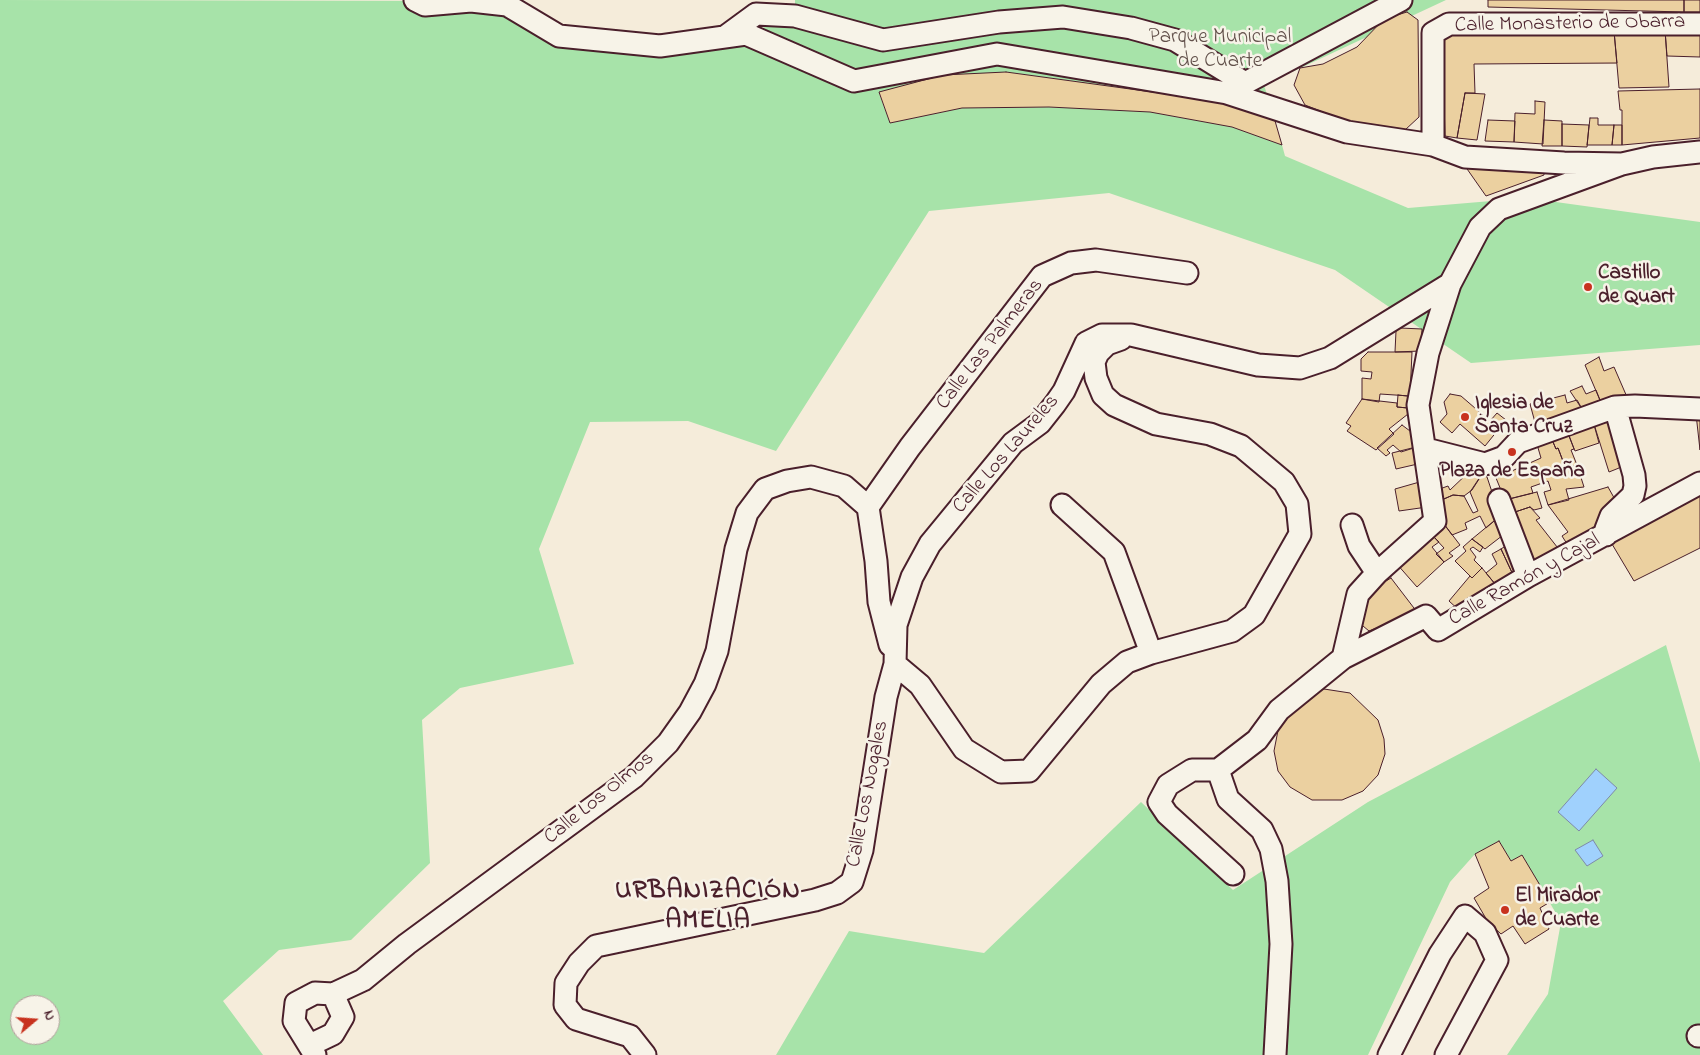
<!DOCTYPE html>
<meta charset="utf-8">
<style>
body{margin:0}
#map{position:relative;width:1700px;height:1055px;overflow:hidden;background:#f5ecda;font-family:"Indie Flower",sans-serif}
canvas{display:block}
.north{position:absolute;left:10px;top:995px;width:50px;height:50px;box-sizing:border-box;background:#f7f3e8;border:1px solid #b29e9c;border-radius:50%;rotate:72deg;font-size:14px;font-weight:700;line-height:20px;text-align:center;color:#4a1f2b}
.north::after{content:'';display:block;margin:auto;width:18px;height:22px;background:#c8321e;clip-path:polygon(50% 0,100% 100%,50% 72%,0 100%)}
</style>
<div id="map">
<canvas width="1700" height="1055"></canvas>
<div class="north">N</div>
</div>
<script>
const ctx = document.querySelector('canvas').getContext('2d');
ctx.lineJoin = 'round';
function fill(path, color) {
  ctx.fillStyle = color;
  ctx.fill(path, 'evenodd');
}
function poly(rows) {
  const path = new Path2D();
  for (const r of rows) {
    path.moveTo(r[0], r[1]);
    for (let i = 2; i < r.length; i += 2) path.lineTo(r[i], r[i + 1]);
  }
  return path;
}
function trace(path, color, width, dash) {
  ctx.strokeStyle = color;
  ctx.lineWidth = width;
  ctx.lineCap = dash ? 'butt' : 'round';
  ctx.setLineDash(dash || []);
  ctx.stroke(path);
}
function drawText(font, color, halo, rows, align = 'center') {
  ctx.font = font + ' "Indie Flower",sans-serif';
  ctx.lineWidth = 5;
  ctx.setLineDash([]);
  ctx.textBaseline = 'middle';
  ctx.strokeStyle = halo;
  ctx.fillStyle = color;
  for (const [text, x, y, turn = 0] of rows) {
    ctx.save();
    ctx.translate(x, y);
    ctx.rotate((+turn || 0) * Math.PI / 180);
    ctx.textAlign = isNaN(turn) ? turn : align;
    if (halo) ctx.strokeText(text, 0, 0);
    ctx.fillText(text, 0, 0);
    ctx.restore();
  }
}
fill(poly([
 [0,0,471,1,559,36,660,46,746,34,795,16,795,0,1446,0,1264,85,1273,114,1196,98,1006,72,879,93,890,123,962,108,1049,107,1150,112,1232,127,1282,145,1285,156,1408,208,1527,198,1700,222,1700,345,1471,363,1335,270,1109,193,929,211,776,451,688,421,590,422,539,549,574,664,460,688,422,720,430,863,351,940,279,950,223,1001,263,1055,0,1055],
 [20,1005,50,1005,50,1035,20,1035],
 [1666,645,1700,763,1700,1055,1507,1055,1548,994,1561,922,1522,855,1511,861,1499,841,1475,854,1450,882,1368,1055,776,1055,849,931,984,953,1141,802,1233,890,1368,802]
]), '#a7e3a9');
const water = poly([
 [1596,769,1617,788,1579,831,1558,812,1596,769],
 [1593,840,1603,856,1587,866,1575,850,1593,840]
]);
fill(water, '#a0d1fd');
trace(water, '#7e8aa9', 1);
const building = poly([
 [1488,0,1684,0,1684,12,1488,7,1488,0],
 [1684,0,1700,0,1700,12,1684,12,1684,0],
 [1407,12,1418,20,1419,117,1405,130,1361,127,1305,105,1294,85,1300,68,1323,64,1357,47,1384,19,1407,12],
 [1665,30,1669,87,1619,88,1614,31,1665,30],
 [1665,30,1700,30,1700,57,1667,56,1665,30],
 [1614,31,1617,63,1474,64,1475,93,1465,93,1457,138,1445,136,1442,33,1614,31],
 [1006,72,1196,98,1273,114,1282,145,1232,127,1150,112,1049,107,962,108,890,123,879,92,943,75,1006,72],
 [1700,89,1700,138,1622,145,1622,110,1620,110,1618,91,1700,89],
 [1465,93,1485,94,1477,140,1457,138,1465,93],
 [1535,101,1545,102,1543,144,1514,142,1515,113,1535,114,1535,101],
 [1590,118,1598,118,1598,125,1614,125,1612,145,1587,145,1590,118],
 [1488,120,1515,121,1514,142,1485,141,1488,120],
 [1544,120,1562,121,1562,146,1542,146,1544,120],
 [1562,124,1589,125,1587,147,1562,146,1562,124],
 [1614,125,1622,125,1622,145,1612,145,1614,125],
 [1544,164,1544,175,1486,196,1465,166,1544,164],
 [1400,328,1422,329,1421,351,1395,352,1396,331,1400,328],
 [1368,352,1412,352,1410,396,1380,394,1379,402,1362,399,1362,378,1371,379,1372,372,1361,371,1361,359,1368,352],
 [1599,357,1604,371,1614,367,1627,397,1602,405,1585,365,1599,357],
 [1582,386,1586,394,1596,390,1602,405,1584,412,1570,391,1582,386],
 [1450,394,1461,396,1490,421,1497,413,1506,420,1485,446,1460,424,1452,433,1440,422,1447,414,1444,402,1450,394],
 [1398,395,1416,397,1408,408,1397,407,1398,395],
 [1565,395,1567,403,1577,400,1584,412,1536,426,1530,404,1565,395],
 [1362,399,1397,403,1397,407,1408,408,1408,414,1389,429,1394,434,1376,450,1347,431,1351,426,1346,423,1362,399],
 [1696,414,1700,414,1700,450,1696,414],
 [1612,415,1625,460,1619,468,1609,472,1593,421,1612,415],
 [1593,421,1599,443,1575,451,1566,429,1593,421],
 [1402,425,1414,434,1420,446,1401,452,1393,445,1387,450,1390,453,1386,456,1377,448,1402,425],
 [1566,427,1574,449,1571,450,1577,465,1566,469,1558,448,1556,449,1550,435,1566,427],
 [1550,435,1556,449,1558,448,1566,469,1577,465,1584,487,1566,489,1569,500,1548,505,1544,492,1551,490,1548,481,1531,487,1533,493,1505,500,1496,478,1541,458,1536,441,1550,435],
 [1420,446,1422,463,1396,469,1392,453,1420,446],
 [1471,470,1481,476,1472,490,1464,496,1453,495,1437,502,1434,491,1448,486,1450,490,1471,470],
 [1482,474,1487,477,1500,516,1486,528,1480,516,1465,523,1467,529,1452,535,1444,524,1437,502,1453,495,1464,496,1473,513,1478,511,1470,492,1482,474],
 [1423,481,1427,507,1399,511,1395,489,1423,481],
 [1608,487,1617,503,1609,506,1593,531,1569,547,1562,536,1568,532,1548,505,1608,487],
 [1537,492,1542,508,1534,510,1530,507,1509,514,1505,500,1537,492],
 [1700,494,1700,548,1634,581,1609,539,1700,494],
 [1530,507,1540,518,1536,520,1561,552,1528,567,1509,514,1530,507],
 [1500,516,1507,532,1485,549,1472,539,1500,516],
 [1444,524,1460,545,1449,553,1453,556,1444,562,1436,554,1444,548,1432,535,1444,524],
 [1432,535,1439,542,1432,547,1444,562,1417,587,1396,563,1432,535],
 [1472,539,1483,547,1480,552,1473,547,1470,549,1476,557,1474,560,1482,568,1472,578,1455,561,1466,551,1463,547,1472,539],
 [1510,543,1523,575,1515,579,1501,549,1510,543],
 [1501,549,1515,579,1500,590,1486,573,1497,564,1492,554,1501,549],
 [1482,568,1500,590,1460,611,1449,601,1470,576,1472,578,1482,568],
 [1391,578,1417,612,1369,631,1357,621,1371,590,1391,578],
 [1324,689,1350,693,1378,720,1384,739,1385,754,1378,775,1363,791,1342,800,1312,800,1290,787,1278,771,1274,751,1280,720,1295,702,1324,689],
 [1499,841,1511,861,1522,855,1550,902,1540,908,1549,929,1525,944,1513,926,1501,934,1488,922,1474,898,1489,888,1475,854,1499,841]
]);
fill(building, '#ebd0a0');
trace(building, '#4a1f2b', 1);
const minor = poly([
 [415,0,425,5,471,1,507,5,559,36,660,46,746,34,854,81,997,54,1227,93,1347,132,1433,145,1465,157,1564,163,1622,164,1653,157,1700,152],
 [726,36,756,14,795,16,883,40,999,22,1063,17,1131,28,1175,40,1245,83],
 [1234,89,1401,0],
 [1433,145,1433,33,1449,24,1700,24],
 [1426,449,1485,464,1504,457,1518,442,1615,407,1635,406,1700,409],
 [1499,500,1528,576],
 [1062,505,1114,552,1151,653],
 [868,507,910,447,1042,276,1071,263,1096,260,1187,273],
 [1352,525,1359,546,1377,573],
 [1606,535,1606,529,1611,516,1633,495,1635,486,1634,475,1615,407],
 [1343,658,1358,594,1377,573,1435,521,1418,405,1428,353,1450,284],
 [895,664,920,685,964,749,1001,772,1029,771,1101,684,1127,662,1151,653,1232,631,1254,615,1300,534,1297,504,1284,482,1241,446,1210,434,1156,424,1114,405,1103,395,1096,378,1094,362,1098,353,1107,344,1121,339],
 [1218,770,1257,740,1279,710,1343,658,1426,616,1438,630,1528,576,1700,483],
 [1218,770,1228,799,1262,830,1271,849,1277,881,1281,944,1275,1055],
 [1218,770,1192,770,1168,785,1159,802,1167,814,1233,874],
 [1698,1036,1700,1036],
 [310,1045,333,1034,343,1017,333,994],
 [315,1055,294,1021,296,1003,315,993,333,994,363,980,407,944,634,777,668,743,690,712,705,684,717,651,736,549,747,513,765,489,787,481,811,477,844,486,868,507,876,561,879,602,890,645],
 [645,1055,630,1036,576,1019,565,1005,566,983,579,963,596,946,815,900,837,893,852,882,862,850,886,697,895,664,896,625,912,577,930,544,1013,443,1040,423,1055,404,1064,391,1086,343,1102,335,1131,335,1258,365,1300,368,1330,358,1450,284,1480,227,1499,209,1622,164],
 [1389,1055,1440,954,1465,916,1485,933,1497,960,1446,1055]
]);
trace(minor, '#4a1f2b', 25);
trace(minor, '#f7f3e8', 21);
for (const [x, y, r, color] of [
 [1588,287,5,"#c8321e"],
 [1465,417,5,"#c8321e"],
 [1512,452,5,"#c8321e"],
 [1505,910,5,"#c8321e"]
]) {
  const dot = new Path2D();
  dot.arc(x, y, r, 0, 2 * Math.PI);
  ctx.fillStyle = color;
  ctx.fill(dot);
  trace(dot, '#f7f3e8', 2);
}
drawText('21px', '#4a1f2b', '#f7f3e8', [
 ["Calle Monasterio de Obarra",1570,25,-1],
 ["Calle Las Palmeras",991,345,-52],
 ["Calle Los Laureles",1007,455,-49],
 ["Calle Ramón y Cajal",1525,581,-29],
 ["Calle Los Nogales",869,794,-79],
 ["Calle Los Olmos",600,799,-39]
]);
drawText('21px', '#61504a', '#f7f3e8', [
 ["Parque Municipal",1220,39],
 ["de Cuarte",1220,63]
]);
drawText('bold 21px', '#4a1f2b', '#f7f3e8', [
 ["Castillo",1598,275],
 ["de Quart",1598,299],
 ["Iglesia de",1475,405],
 ["Santa Cruz",1475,429],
 ["Plaza de España",1512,473,"center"],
 ["El Mirador",1515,898],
 ["de Cuarte",1515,922]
], 'left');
ctx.letterSpacing = '1px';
drawText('bold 26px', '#4a1f2b', '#f7f3e8', [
 ["URBANIZACIÓN",708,893],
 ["AMELIA",708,923]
]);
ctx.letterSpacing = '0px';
</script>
